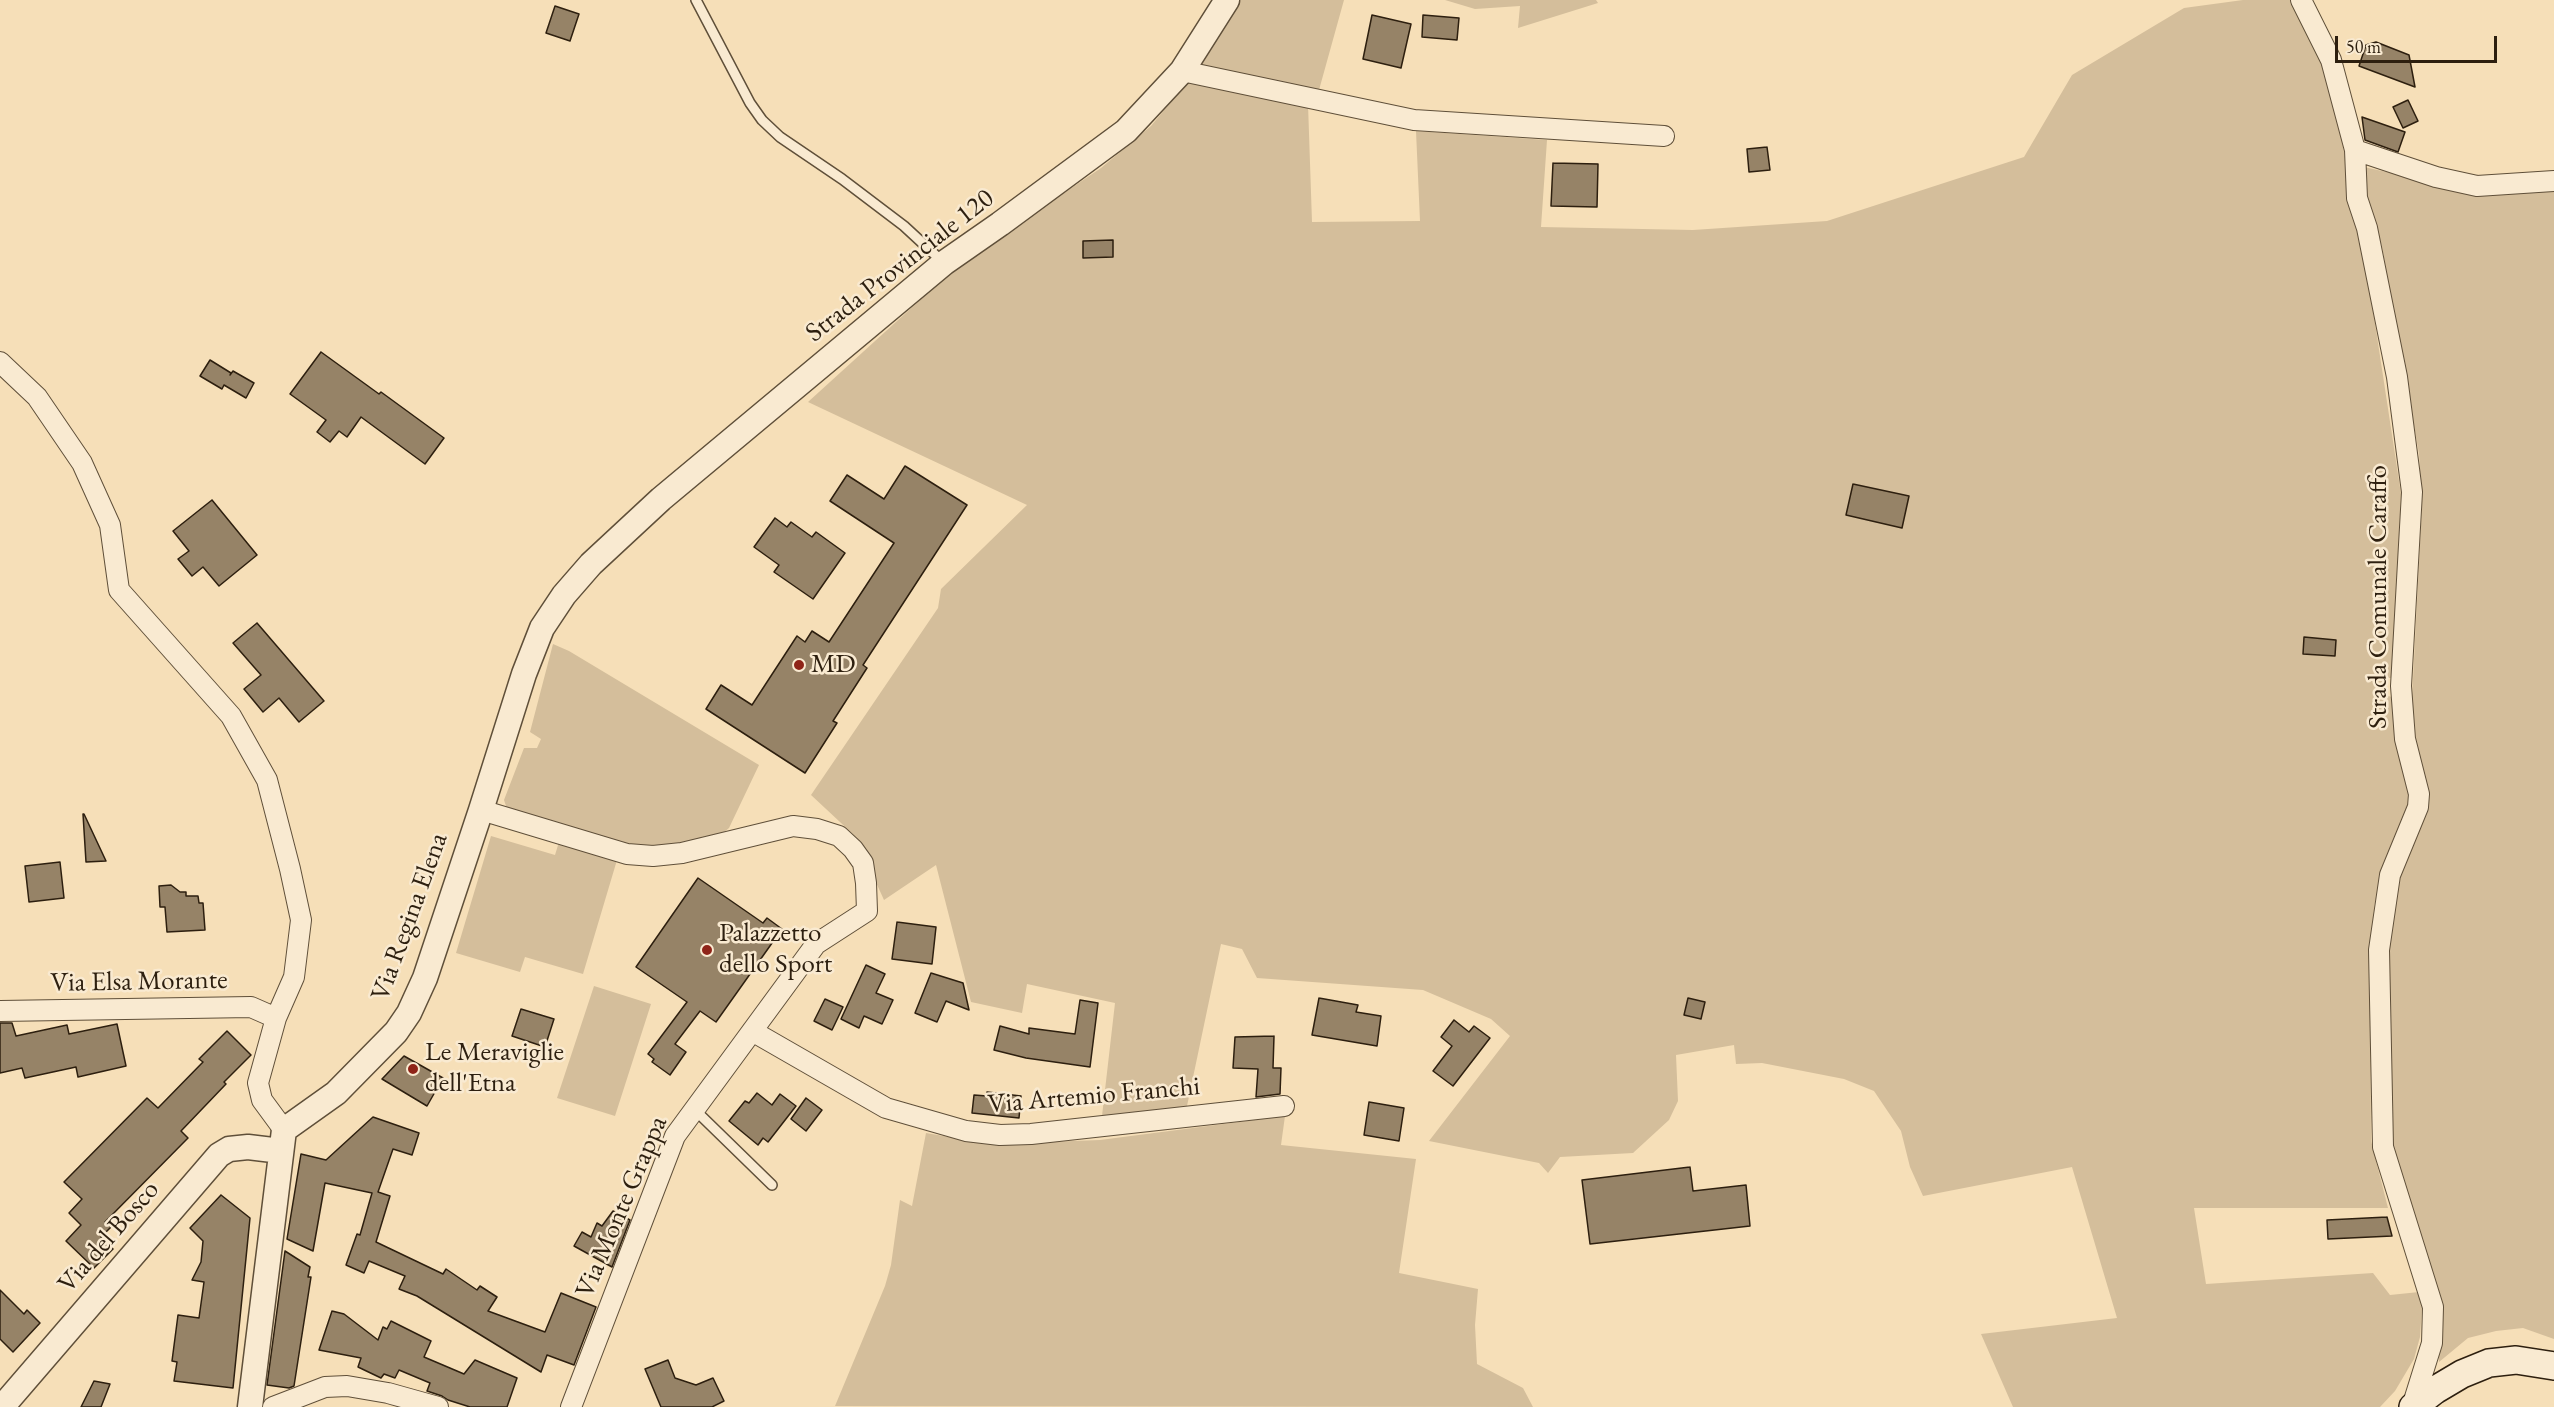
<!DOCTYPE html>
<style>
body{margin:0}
#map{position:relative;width:2554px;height:1407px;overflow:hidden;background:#f6dfb8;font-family:"EB Garamond",serif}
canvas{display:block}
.scale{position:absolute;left:2335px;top:36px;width:162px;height:27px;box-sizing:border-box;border:3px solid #2d1f0f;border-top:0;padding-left:8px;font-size:18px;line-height:21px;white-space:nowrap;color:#2d1f0f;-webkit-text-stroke:4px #f9ead1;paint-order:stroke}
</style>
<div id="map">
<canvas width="2554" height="1407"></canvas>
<div class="scale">50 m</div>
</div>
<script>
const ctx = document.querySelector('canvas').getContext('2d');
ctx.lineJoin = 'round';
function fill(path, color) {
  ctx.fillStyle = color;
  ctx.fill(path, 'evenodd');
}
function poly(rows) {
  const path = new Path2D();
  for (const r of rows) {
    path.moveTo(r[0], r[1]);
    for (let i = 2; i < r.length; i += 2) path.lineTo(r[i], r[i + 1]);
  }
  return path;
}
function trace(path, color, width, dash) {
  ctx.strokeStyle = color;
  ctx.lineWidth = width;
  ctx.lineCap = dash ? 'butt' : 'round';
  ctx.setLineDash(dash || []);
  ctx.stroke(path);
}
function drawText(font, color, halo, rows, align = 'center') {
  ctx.font = font + ' "EB Garamond",serif';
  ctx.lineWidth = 5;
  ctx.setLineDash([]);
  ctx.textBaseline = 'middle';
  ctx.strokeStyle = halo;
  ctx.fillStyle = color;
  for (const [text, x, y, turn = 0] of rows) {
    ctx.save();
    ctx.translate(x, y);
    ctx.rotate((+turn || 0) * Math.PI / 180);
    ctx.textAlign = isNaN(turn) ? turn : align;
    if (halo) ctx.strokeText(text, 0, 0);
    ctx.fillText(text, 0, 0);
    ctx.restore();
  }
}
fill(poly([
 [1241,0,1344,0,1319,90,1199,67],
 [1445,0,1596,0,1598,3,1518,28,1520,6,1475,9],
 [2243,0,2291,0,2316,48,2332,90,2366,264,2401,494,2392,678,2383,678,2381,693,2394,698,2394,728,2412,804,2385,870,2375,902,2370,943,2371,1141,2388,1208,2194,1208,2206,1284,2373,1273,2390,1295,2419,1292,2422,1308,2420,1337,2414,1359,2395,1391,2380,1407,2013,1407,1981,1334,2117,1318,2072,1167,1923,1196,1910,1167,1901,1131,1874,1091,1844,1079,1762,1063,1736,1064,1734,1045,1676,1055,1678,1101,1669,1120,1633,1153,1560,1157,1548,1173,1539,1163,1429,1141,1510,1036,1491,1019,1423,990,1257,978,1242,949,1221,944,1187,1106,1102,1116,1115,1003,1027,984,1022,1013,971,1002,936,865,884,900,855,836,811,795,938,608,941,589,1027,505,808,402,963,261,1101,168,1151,126,1188,81,1308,104,1312,222,1420,221,1416,131,1547,140,1541,227,1693,230,1827,221,2024,157,2072,75,2184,8],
 [2364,167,2477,192,2554,187,2554,1339,2523,1328,2496,1331,2468,1338,2439,1362,2439,1335,2389,1142,2387,958,2394,896,2400,876,2421,826,2410,737,2422,505,2419,454,2382,247,2366,194],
 [553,644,569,651,759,765,729,828,723,833,668,846,644,849,507,809,504,800,524,748,537,748,541,739,530,732],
 [491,836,555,855,559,842,617,860,583,974,525,957,520,972,456,953],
 [594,986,651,1004,615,1116,557,1098],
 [1285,1116,1281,1145,1416,1159,1399,1273,1478,1289,1475,1325,1477,1364,1523,1388,1533,1407,835,1406,885,1286,891,1265,900,1200,912,1206,926,1133,991,1144,1100,1140]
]), '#d4be9b');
const building = poly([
 [555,6,579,14,570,41,546,33,555,6],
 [1372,15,1411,24,1401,68,1363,59,1372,15],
 [1423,15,1459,18,1457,40,1422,37,1423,15],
 [2376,42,2409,55,2415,87,2359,66,2366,45,2376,42],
 [2408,100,2418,121,2403,128,2393,107,2408,100],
 [2362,117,2405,132,2398,152,2365,140,2362,117],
 [1767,147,1770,170,1749,172,1747,149,1767,147],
 [1553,163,1598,164,1597,207,1551,206,1553,163],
 [1113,240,1113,257,1083,258,1083,241,1113,240],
 [321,352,379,394,381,392,444,438,425,464,361,417,347,437,339,431,330,442,317,432,326,420,290,394,321,352],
 [210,360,231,373,230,375,233,371,254,383,246,398,224,385,222,389,200,376,210,360],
 [905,466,967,505,863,665,867,668,833,721,837,723,805,773,706,709,721,685,752,705,797,636,805,642,812,631,829,642,894,543,830,501,847,475,884,499,905,466],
 [1853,484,1909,496,1902,528,1846,515,1853,484],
 [212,500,257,555,219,586,203,567,192,576,178,559,189,551,173,531,212,500],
 [775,518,787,527,791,522,812,537,816,532,845,553,813,599,774,572,779,565,754,547,775,518],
 [257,623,324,701,299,722,279,698,263,712,244,689,261,675,233,643,257,623],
 [2304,637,2336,640,2335,656,2303,654,2304,637],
 [83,814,84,814,106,861,86,862,83,814],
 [60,862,64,898,29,902,25,866,60,862],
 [698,878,763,923,767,918,782,929,716,1022,700,1011,675,1044,686,1052,670,1075,652,1062,654,1059,648,1054,687,1002,636,967,698,878],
 [171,885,180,892,186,892,186,896,198,896,199,903,203,903,205,930,167,932,165,907,160,907,159,886,171,885],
 [897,922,936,927,932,964,892,959,897,922],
 [866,965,885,974,876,993,893,1000,882,1024,864,1016,859,1028,841,1019,866,965],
 [931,973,963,983,969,1010,946,1001,937,1022,915,1013,931,973],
 [1319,998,1358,1005,1356,1012,1381,1016,1377,1046,1312,1035,1319,998],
 [1688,998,1705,1002,1701,1019,1684,1015,1688,998],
 [825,999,843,1007,832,1030,814,1021,825,999],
 [1080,1000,1098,1003,1090,1067,1026,1058,994,1050,1000,1026,1029,1034,1029,1028,1075,1034,1080,1000],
 [521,1009,554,1019,545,1047,512,1036,521,1009],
 [1454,1020,1469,1032,1474,1026,1490,1038,1453,1086,1433,1071,1452,1046,1441,1037,1454,1020],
 [0,1023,12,1023,16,1036,67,1025,69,1034,117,1024,126,1066,78,1077,76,1067,25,1078,22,1068,0,1073,0,1023],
 [227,1031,251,1055,224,1082,226,1084,181,1131,188,1138,105,1222,111,1227,101,1237,113,1249,94,1268,66,1241,81,1225,69,1213,82,1199,64,1182,147,1098,158,1108,203,1062,199,1059,227,1031],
 [1274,1036,1273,1068,1281,1068,1280,1094,1256,1097,1258,1069,1233,1068,1235,1037,1274,1036],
 [404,1056,443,1078,427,1106,382,1079,404,1056],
 [987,1092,1021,1096,1019,1118,972,1113,974,1095,987,1096,987,1092],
 [757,1093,772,1105,780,1094,796,1106,768,1142,763,1138,758,1145,729,1121,745,1101,749,1103,757,1093],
 [806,1098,822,1110,806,1131,791,1119,806,1098],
 [1369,1102,1404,1108,1399,1141,1364,1135,1369,1102],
 [373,1117,419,1133,412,1155,393,1149,378,1192,390,1196,376,1242,443,1274,446,1269,477,1290,480,1286,497,1297,488,1311,545,1332,561,1293,596,1307,574,1365,547,1355,541,1372,417,1296,399,1289,405,1276,369,1261,364,1273,346,1265,357,1234,360,1235,372,1193,325,1183,313,1251,287,1239,301,1154,326,1160,373,1117],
 [1690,1167,1693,1191,1746,1185,1750,1226,1590,1244,1582,1180,1690,1167],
 [221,1195,250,1218,233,1388,174,1381,177,1362,172,1361,178,1315,199,1318,204,1282,192,1280,201,1262,203,1241,190,1228,221,1195],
 [613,1211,630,1220,612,1267,574,1246,582,1232,591,1237,597,1223,602,1226,613,1211],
 [2387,1217,2392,1236,2328,1239,2327,1220,2387,1217],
 [285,1251,310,1267,308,1277,311,1277,294,1386,289,1388,267,1385,285,1251],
 [0,1290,24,1314,27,1310,40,1323,13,1352,0,1339,0,1290],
 [332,1311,344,1314,378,1340,383,1327,387,1329,391,1321,431,1341,424,1357,464,1374,475,1360,517,1378,507,1407,470,1407,448,1400,442,1396,427,1391,430,1383,399,1370,395,1378,384,1374,381,1378,358,1367,361,1358,319,1350,332,1311],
 [668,1360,675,1378,696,1385,713,1378,724,1401,712,1407,661,1407,645,1369,668,1360],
 [94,1381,110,1384,101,1407,81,1407,94,1381]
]);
fill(building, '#968367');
trace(building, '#2d1f0f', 1.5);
const service = poly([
 [696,0,750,103,762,120,780,137,842,179,904,226,944,263],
 [694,1109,772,1185]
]);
const minor = poly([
 [2301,0,2331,60,2355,150,2357,198,2367,228,2397,377,2412,492,2401,686,2405,739,2419,794,2418,807,2390,875,2379,950,2383,1147,2433,1307,2432,1343,2412,1407],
 [1182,71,1414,120,1664,136],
 [2355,150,2436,177,2477,186,2554,181],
 [0,362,37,397,82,463,110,525,119,590,231,716,267,780,290,869,301,920,294,977,276,1018,258,1083,262,1100,284,1130],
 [481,810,627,854,653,856,682,853,793,826,817,829,839,836,853,849,863,863,866,883,867,911,816,944,675,1136,571,1407],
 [0,1011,251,1007,276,1018],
 [752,1031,886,1108,966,1131,1000,1135,1031,1134,1284,1106],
 [273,1407,325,1387,347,1386,388,1393,438,1407]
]);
const tertiary = poly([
 [2,1407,219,1155,229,1149,248,1147,281,1151],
 [250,1407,284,1130,336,1093,396,1032,409,1013,425,978,481,810,524,674,542,628,564,595,591,564,661,499,944,263,1000,224,1126,131,1182,71,1227,0]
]);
const secondary = poly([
 [2413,1407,2435,1390,2462,1374,2489,1363,2516,1360,2554,1366]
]);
trace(service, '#5f4f39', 12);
trace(minor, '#5f4f39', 22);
trace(tertiary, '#5f4f39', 27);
trace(secondary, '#2d1f0f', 30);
trace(service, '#f9ead1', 9);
trace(minor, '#f9ead1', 20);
trace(tertiary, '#f9ead1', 24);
trace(secondary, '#f9ead1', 27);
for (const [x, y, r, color] of [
 [799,665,6,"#8f2418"],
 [707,950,6,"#8f2418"],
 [413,1069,6,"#8f2418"]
]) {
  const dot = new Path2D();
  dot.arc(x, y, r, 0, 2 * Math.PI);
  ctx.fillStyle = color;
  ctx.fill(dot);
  trace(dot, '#f9ead1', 2);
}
drawText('27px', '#2d1f0f', '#f9ead1', [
 ["Strada Provinciale 120",900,266,-38],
 ["Strada Comunale Caraffo",2379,597,-90],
 ["Via Regina Elena",410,917,-70],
 ["Via Elsa Morante",139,982,-1],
 ["Via Artemio Franchi",1094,1096,-5],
 ["Via Monte Grappa",622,1207,-67],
 ["Via del Bosco",109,1237,-49]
]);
drawText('27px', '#2d1f0f', '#f9ead1', [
 ["MD",811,665],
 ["Palazzetto",719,934],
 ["dello Sport",719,965],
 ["Le Meraviglie",425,1053],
 ["dell'Etna",425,1084]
], 'left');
</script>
